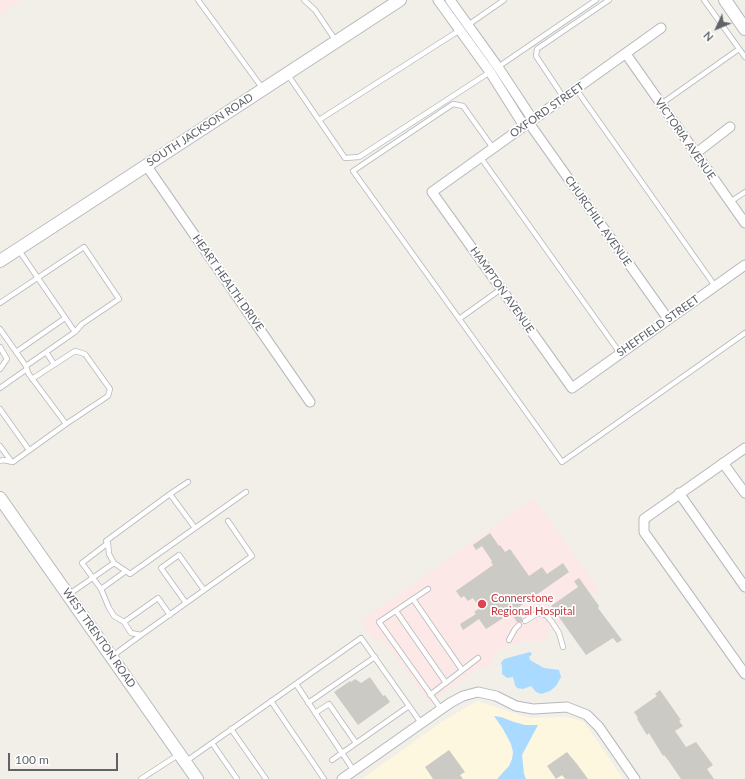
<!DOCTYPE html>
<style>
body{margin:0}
#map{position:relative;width:745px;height:779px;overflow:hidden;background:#f1efe8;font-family:Lato,sans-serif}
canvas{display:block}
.north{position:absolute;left:697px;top:8px;width:40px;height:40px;-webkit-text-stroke:3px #fff;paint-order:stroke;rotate:226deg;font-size:11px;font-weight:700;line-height:16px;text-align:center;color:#5f6368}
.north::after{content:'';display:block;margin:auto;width:14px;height:18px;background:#5f6368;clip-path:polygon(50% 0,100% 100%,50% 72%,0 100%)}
.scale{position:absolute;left:8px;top:753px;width:110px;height:18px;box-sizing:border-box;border:2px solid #5f6368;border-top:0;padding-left:5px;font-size:12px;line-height:14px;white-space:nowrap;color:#5f6368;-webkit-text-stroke:3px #fff;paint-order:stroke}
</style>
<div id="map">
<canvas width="745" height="779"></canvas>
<div class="north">N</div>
<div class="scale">100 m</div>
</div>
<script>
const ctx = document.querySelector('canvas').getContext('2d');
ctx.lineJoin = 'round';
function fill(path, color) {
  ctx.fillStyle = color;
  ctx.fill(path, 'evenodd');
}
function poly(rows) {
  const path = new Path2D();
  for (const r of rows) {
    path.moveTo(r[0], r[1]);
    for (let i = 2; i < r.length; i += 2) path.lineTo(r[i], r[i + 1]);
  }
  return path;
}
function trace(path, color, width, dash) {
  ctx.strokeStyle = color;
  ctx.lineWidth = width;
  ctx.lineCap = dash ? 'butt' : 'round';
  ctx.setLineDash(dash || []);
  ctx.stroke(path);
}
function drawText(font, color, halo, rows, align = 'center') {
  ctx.font = font + ' Lato,sans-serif';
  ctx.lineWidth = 3.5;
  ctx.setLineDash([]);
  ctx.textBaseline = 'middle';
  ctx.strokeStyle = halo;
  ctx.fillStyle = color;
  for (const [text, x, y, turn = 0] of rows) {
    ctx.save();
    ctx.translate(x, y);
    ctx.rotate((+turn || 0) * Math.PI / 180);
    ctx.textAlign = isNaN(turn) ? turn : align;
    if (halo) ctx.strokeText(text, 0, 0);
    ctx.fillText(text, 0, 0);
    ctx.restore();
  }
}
fill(poly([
 [477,701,529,718,567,717,584,722,623,779,362,779,440,723]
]), '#fef7e0');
fill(poly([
 [0,0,21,0,0,15],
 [534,498,599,590,559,618,562,623,548,632,544,643,536,641,521,642,512,644,501,649,496,653,493,659,492,667,479,668,429,703,382,637,375,642,361,621]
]), '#fce8e6');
fill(poly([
 [530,652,532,654,529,657,530,660,544,668,559,670,561,677,556,686,550,691,541,694,536,692,531,686,523,689,517,688,515,685,513,677,507,678,502,674,502,666,501,663,504,659],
 [494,716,501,717,514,722,525,725,538,725,522,755,524,774,526,779,497,779,509,766,512,759,513,752,511,744,503,729]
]), '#aadaff');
fill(poly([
 [490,533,499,546,500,545,505,552,510,549,529,576,542,567,547,574,563,563,569,572,516,609,522,618,522,622,517,622,511,613,486,629,479,619,463,630,460,624,476,614,474,612,480,608,473,598,468,601,464,596,461,598,456,591,493,565,491,562,492,561,482,546,476,550,473,545],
 [579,578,599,606,598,608,622,640,617,643,613,638,586,655,551,606,578,587,574,581],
 [370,677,383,696,385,695,390,702,358,725,334,692,350,681,351,682,355,679,361,683],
 [660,690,681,720,679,721,683,726,675,731,686,747,696,742,713,765,707,769,714,779,681,779,668,760,664,755,663,756,649,733,647,735,637,719,638,718,634,712,657,696,655,694],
 [449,750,465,772,460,775,463,779,433,779,425,767],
 [567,752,577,764,588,779,565,779,562,775,556,779,547,766]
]), '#cccac5');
const lane = poly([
 [198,0,263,89],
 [304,0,315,10,336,41],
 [704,0,745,57],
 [468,25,504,0],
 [498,67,596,0],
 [288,75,345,158,359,157,490,72],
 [576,89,715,286],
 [564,98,536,56,537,49,609,0],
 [661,104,739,49],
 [319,120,460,30],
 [493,148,463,106,453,104,353,171,562,462,745,333],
 [481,158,620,353],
 [730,202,745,192],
 [18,249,75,332],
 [0,303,84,247,119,299,82,324,75,332,26,366],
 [459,319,501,289],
 [0,329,26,366,28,373,66,424,13,462,3,460,0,461],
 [0,347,7,359,0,369],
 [16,352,65,318],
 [46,352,54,364],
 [32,379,75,351,85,354,110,389,108,396,66,424],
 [0,388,27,369],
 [0,409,29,450],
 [0,446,11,461],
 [170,494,188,482],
 [195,528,246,492],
 [108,543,82,563,101,589,126,571],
 [101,589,109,608,114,616,124,622,131,633,141,635,252,556,228,521],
 [428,589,379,622,441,709],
 [68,595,114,563,130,574,195,528,170,494,106,541,108,543,109,554,114,563],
 [413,599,462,670],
 [186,603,161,568,179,555,204,590],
 [396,611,446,683],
 [525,621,538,613,546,615,552,622,559,633,563,647],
 [124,622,158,598,170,615],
 [509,640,515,629,519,625],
 [111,657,141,635],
 [296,684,342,753,409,706],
 [430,695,478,658],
 [271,701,324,779],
 [308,703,375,657],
 [315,713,329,704,356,743],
 [231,729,266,779],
 [212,743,237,779],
 [332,760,342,753,354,771],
 [185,762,361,638,421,723],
 [141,779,178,755]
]);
const street = poly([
 [438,0,490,72,524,126],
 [450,0,498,67,533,120],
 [661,28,432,192,572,388,745,265],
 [626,54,745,223],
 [529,123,668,319],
 [695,154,730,127],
 [146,165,310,402],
 [745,448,644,519,644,532,745,674],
 [723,463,745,493],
 [679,493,745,587],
 [342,779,450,703,463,696,478,692,496,696,516,706,533,709,567,707,587,715,599,727,635,779]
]);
const secondary = poly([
 [725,0,745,29],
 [0,261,400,0],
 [0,498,197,779]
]);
trace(lane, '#b5b8bc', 6);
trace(street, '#b5b8bc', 11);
trace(secondary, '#b6babf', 14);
trace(lane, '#fff', 4.5);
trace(street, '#fff', 9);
trace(secondary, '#fff', 12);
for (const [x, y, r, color] of [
 [482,604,5,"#e0444e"]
]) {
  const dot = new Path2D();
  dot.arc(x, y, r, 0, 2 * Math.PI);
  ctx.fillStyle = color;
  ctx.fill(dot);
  trace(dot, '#fff', 1.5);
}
drawText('11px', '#5f6368', '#fff', [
 ["OXFORD STREET",547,110,-35],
 ["SOUTH JACKSON ROAD",200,130,-33],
 ["VICTORIA AVENUE",685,139,55],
 ["CHURCHILL AVENUE",598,221,55],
 ["HEART HEALTH DRIVE",228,283,55],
 ["HAMPTON AVENUE",502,290,55],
 ["SHEFFIELD STREET",658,326,-35],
 ["WEST TRENTON ROAD",99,638,55]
]);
drawText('11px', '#be3a42', '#fff', [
 ["Connerstone",491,598],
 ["Regional Hospital",491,611]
], 'left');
</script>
